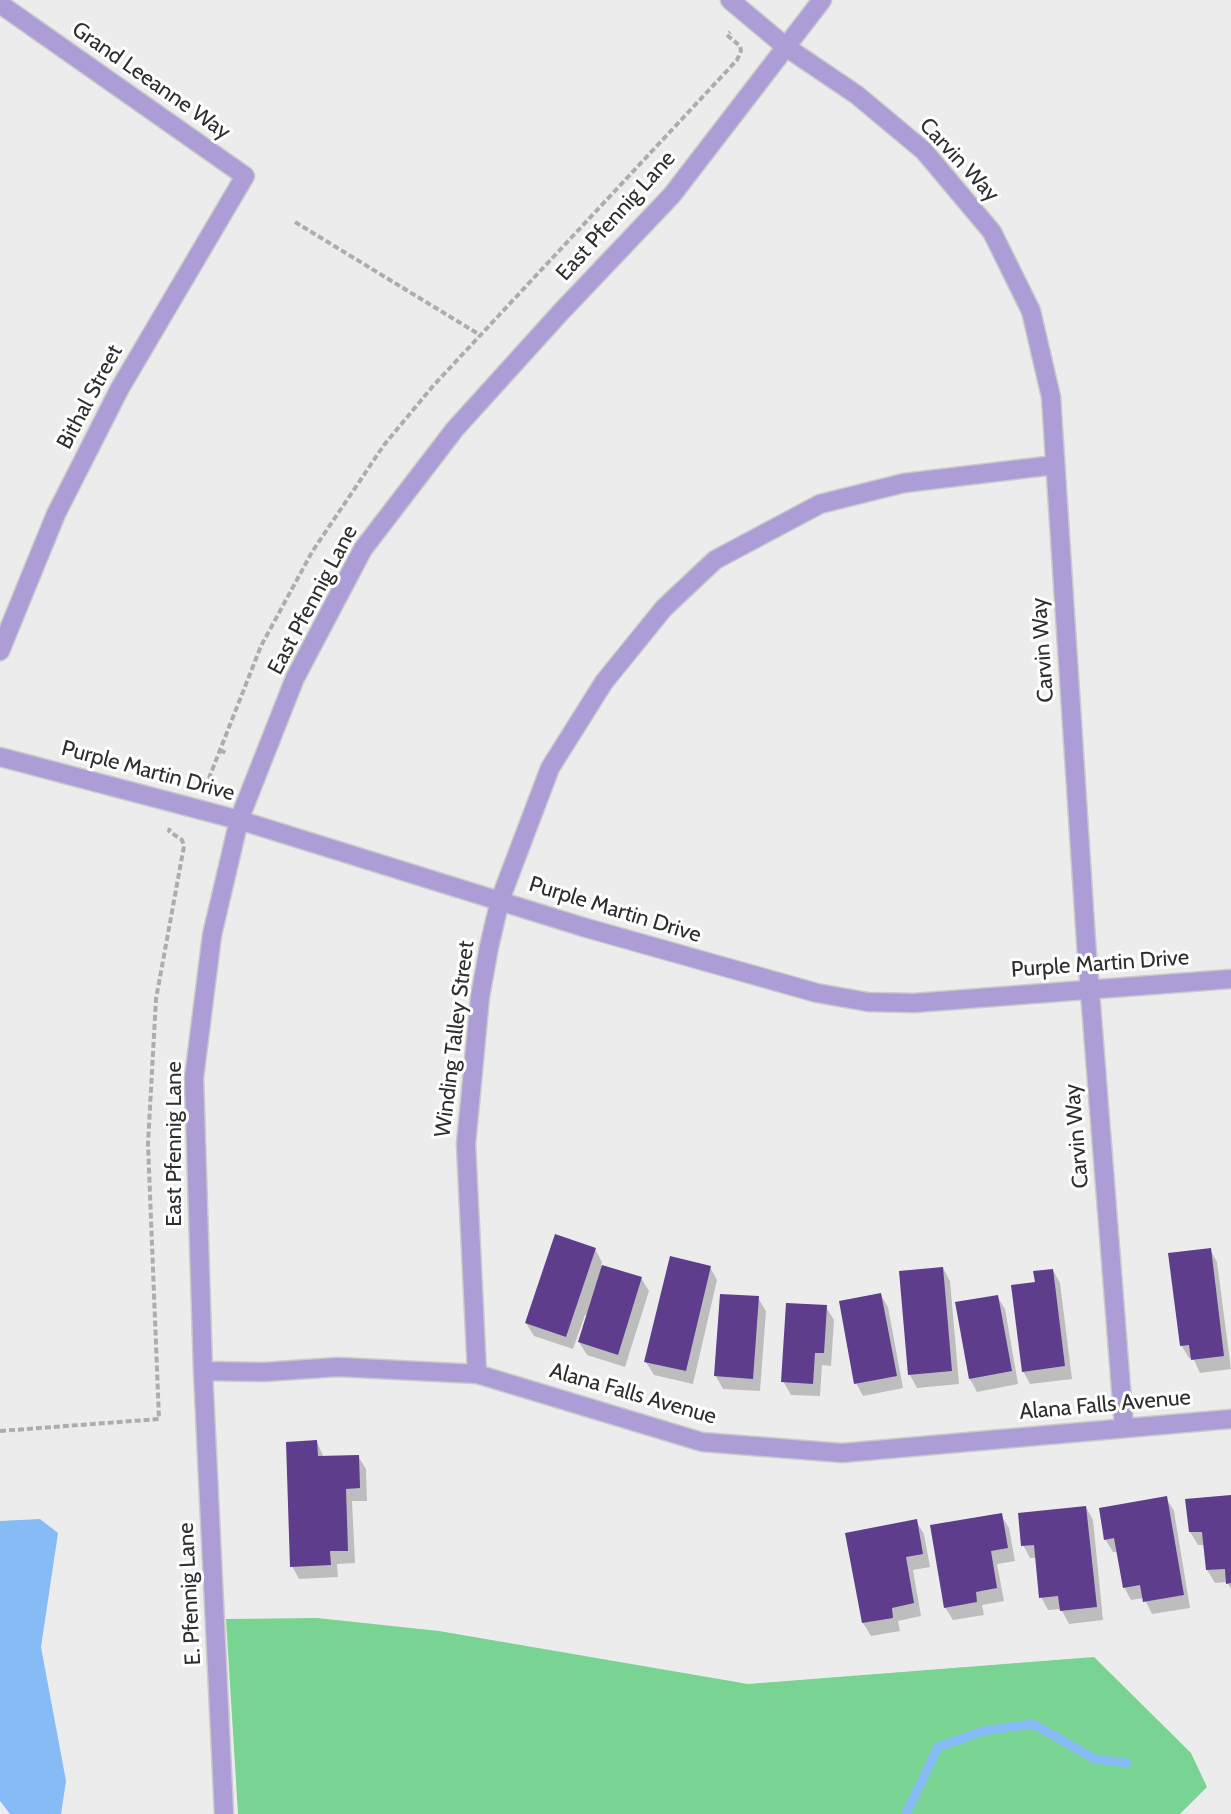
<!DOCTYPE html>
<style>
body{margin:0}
canvas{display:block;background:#ececed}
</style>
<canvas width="1231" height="1814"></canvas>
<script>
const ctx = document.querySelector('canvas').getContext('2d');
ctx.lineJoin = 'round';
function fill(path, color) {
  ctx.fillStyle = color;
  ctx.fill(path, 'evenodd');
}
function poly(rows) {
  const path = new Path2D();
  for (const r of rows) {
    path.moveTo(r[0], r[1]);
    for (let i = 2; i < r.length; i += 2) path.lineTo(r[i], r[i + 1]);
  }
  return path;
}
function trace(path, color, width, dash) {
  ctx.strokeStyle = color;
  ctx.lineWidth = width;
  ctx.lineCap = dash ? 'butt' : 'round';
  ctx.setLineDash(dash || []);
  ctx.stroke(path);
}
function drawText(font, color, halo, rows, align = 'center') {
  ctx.font = font + ' Cabin,sans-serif';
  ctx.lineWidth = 6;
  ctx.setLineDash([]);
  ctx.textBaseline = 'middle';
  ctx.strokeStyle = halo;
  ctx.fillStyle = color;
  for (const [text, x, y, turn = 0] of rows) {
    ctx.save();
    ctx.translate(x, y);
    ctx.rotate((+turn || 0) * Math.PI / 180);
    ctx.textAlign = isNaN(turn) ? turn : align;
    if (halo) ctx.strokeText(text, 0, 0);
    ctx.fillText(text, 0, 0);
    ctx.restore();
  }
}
fill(poly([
 [317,1618,439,1631,748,1684,1094,1657,1191,1753,1207,1787,1180,1814,238,1814,226,1619]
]), '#79d393');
fill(poly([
 [40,1519,58,1533,41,1647,66,1781,61,1814,10,1814,0,1801,0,1521]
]), '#86bbf6');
fill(poly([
 [595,1249,602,1262,601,1266,641,1278,649,1291,625,1367,587,1355,579,1342,588,1315,585,1315,573,1349,534,1336,526,1323],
 [1210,1249,1217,1262,1231,1369,1200,1373,1193,1358,1189,1358,1181,1345],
 [710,1267,717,1280,693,1384,654,1375,646,1362],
 [943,1268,950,1281,959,1384,917,1388,910,1375,901,1272],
 [1053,1270,1060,1283,1072,1379,1030,1384,1023,1371,1036,1283],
 [880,1294,888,1307,903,1388,863,1396,856,1383],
 [997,1296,1005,1309,1018,1384,977,1392,970,1379],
 [758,1298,766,1311,760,1391,723,1389,716,1376],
 [826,1307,834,1320,831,1366,822,1365,820,1396,791,1395,783,1381],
 [317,1442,324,1458,358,1456,366,1469,367,1501,352,1501,355,1563,337,1564,338,1577,299,1579,292,1566],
 [1231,1496,1231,1589,1227,1582,1215,1583,1207,1570,1205,1545,1198,1545,1190,1532,1187,1500],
 [1166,1498,1174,1511,1190,1608,1152,1614,1144,1598,1131,1600,1124,1587,1118,1552,1113,1552,1105,1539],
 [1086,1507,1093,1520,1103,1620,1069,1624,1061,1609,1048,1610,1041,1597,1037,1558,1030,1558,1023,1545],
 [1001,1515,1009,1528,1015,1561,997,1564,1004,1601,982,1605,984,1615,953,1620,945,1607],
 [916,1521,924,1534,930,1567,913,1570,921,1616,898,1621,900,1631,871,1636,863,1623,847,1534]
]), '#0003');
trace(poly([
 [906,1814,938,1747,983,1731,1033,1724,1095,1759,1127,1763]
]), '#86bbf6', 9);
fill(poly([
 [555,1234,596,1248,566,1337,525,1323],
 [1211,1248,1224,1356,1191,1360,1189,1345,1180,1346,1168,1253],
 [670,1256,711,1266,686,1371,644,1362],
 [602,1265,642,1277,618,1355,578,1342],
 [943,1267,952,1371,908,1375,899,1271],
 [1053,1269,1065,1366,1022,1372,1011,1285,1035,1282,1033,1271],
 [881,1293,897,1376,854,1384,839,1301],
 [720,1294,759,1296,753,1379,714,1376],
 [998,1295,1012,1371,969,1379,955,1302],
 [786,1303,827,1305,824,1353,815,1353,813,1384,781,1382],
 [317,1440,318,1456,359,1455,360,1488,346,1489,348,1551,330,1551,331,1565,290,1567,286,1442],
 [1231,1495,1231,1583,1226,1584,1225,1569,1206,1570,1202,1532,1189,1532,1185,1499],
 [1167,1496,1184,1595,1143,1602,1140,1585,1123,1588,1114,1538,1104,1540,1099,1508],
 [1086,1506,1097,1607,1060,1611,1058,1596,1039,1598,1034,1545,1021,1546,1018,1513],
 [1002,1513,1008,1548,991,1551,997,1588,976,1592,977,1602,944,1608,930,1525],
 [917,1519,923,1554,906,1557,914,1603,892,1608,893,1618,862,1623,845,1533]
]), '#5d3d8c');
const minor = poly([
 [730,0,786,47,857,95,924,151,992,232,1031,311,1051,397,1086,941,1124,1427],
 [0,4,245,176,120,388,56,514,0,651],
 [0,757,239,820,583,927,817,993,868,1002,914,1003,1231,979],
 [203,1371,264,1372,338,1367,477,1374,702,1442,842,1453,1231,1419],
 [477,1374,466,1144,480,997,489,947,500,900,550,768,604,682,664,608,715,560,820,504,904,483,1055,465],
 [224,1814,203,1371,194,1078,212,935,239,820,295,678,363,549,455,429,560,313,672,195,822,0]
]);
trace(minor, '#cacacb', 21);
trace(poly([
 [295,222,480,335],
 [220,750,228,754],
 [200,782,209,778,261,646,312,552,384,445,433,386,737,60,741,51,740,46,727,35,730,32],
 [0,1431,159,1419,148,1144,156,999,184,846,182,840,169,831,170,828]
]), '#adadae', 4, [6, 3]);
trace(minor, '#ac9dd7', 18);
drawText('22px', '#2d2e2e', '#fff', [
 ["Grand Leeanne Way",151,81,35],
 ["Carvin Way",959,160,47],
 ["East Pfennig Lane",616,216,-48],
 ["Bithal Street",90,397,-62],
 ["East Pfennig Lane",313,600,-62],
 ["Carvin Way",1043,650,-94],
 ["Purple Martin Drive",148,771,15],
 ["Purple Martin Drive",615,910,17],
 ["Purple Martin Drive",1100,964,-4],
 ["Winding Talley Street",455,1039,-83],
 ["Carvin Way",1077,1136,-95],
 ["East Pfennig Lane",175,1144,-90],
 ["Alana Falls Avenue",633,1394,16],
 ["Alana Falls Avenue",1105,1405,-5],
 ["E. Pfennig Lane",190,1594,-93]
]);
</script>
